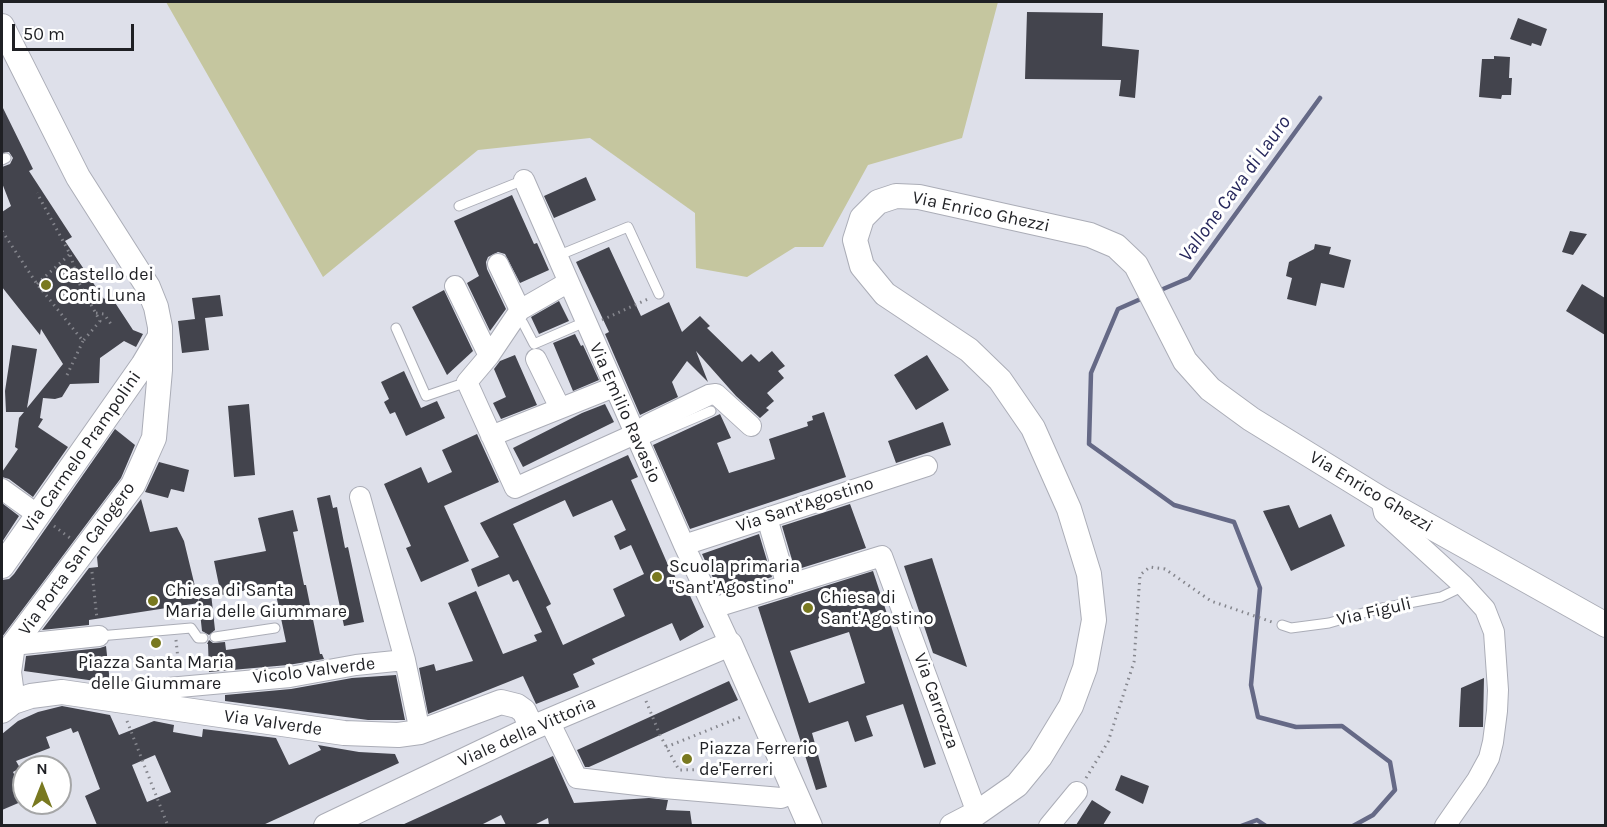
<!DOCTYPE html>
<style>
body{margin:0}
#map{position:relative;width:1607px;height:827px;overflow:hidden;background:#dee0ea;font-family:Karla,sans-serif}
canvas{display:block}
.frame{position:absolute;inset:0;border:3px solid #1f2024;pointer-events:none}
.north{position:absolute;left:12px;top:755px;width:60px;height:60px;box-sizing:border-box;background:#fff;border:2px solid #a5a6a7;border-radius:50%;rotate:0deg;font-size:16px;font-weight:700;line-height:24px;text-align:center;color:#1f2024}
.north::after{content:'';display:block;margin:auto;width:21px;height:27px;background:#797920;clip-path:polygon(50% 0,100% 100%,50% 72%,0 100%)}
.scale{position:absolute;left:12px;top:24px;width:122px;height:27px;box-sizing:border-box;border:3px solid #1f2024;border-top:0;padding-left:8px;font-size:18px;line-height:21px;white-space:nowrap;color:#1f2024;-webkit-text-stroke:4px #fff;paint-order:stroke}
</style>
<div id="map">
<canvas width="1607" height="827"></canvas>
<div class="frame"></div>
<div class="north">N</div>
<div class="scale">50 m</div>
</div>
<script>
const ctx = document.querySelector('canvas').getContext('2d');
ctx.lineJoin = 'round';
function fill(path, color) {
  ctx.fillStyle = color;
  ctx.fill(path, 'evenodd');
}
function poly(rows) {
  const path = new Path2D();
  for (const r of rows) {
    path.moveTo(r[0], r[1]);
    for (let i = 2; i < r.length; i += 2) path.lineTo(r[i], r[i + 1]);
  }
  return path;
}
function trace(path, color, width, dash) {
  ctx.strokeStyle = color;
  ctx.lineWidth = width;
  ctx.lineCap = dash ? 'butt' : 'round';
  ctx.setLineDash(dash || []);
  ctx.stroke(path);
}
function drawText(font, color, halo, rows, align = 'center') {
  ctx.font = font + ' Karla,sans-serif';
  ctx.lineWidth = 6;
  ctx.setLineDash([]);
  ctx.textBaseline = 'middle';
  ctx.strokeStyle = halo;
  ctx.fillStyle = color;
  for (const [text, x, y, turn = 0] of rows) {
    ctx.save();
    ctx.translate(x, y);
    ctx.rotate((+turn || 0) * Math.PI / 180);
    ctx.textAlign = isNaN(turn) ? turn : align;
    if (halo) ctx.strokeText(text, 0, 0);
    ctx.fillText(text, 0, 0);
    ctx.restore();
  }
}
fill(poly([
 [166,2,998,2,962,138,868,165,823,247,795,247,747,277,696,268,695,213,590,138,478,150,323,277]
]), '#c5c69f');
trace(poly([
 [1156,292,1189,278,1320,98],
 [1143,298,1118,309,1091,373,1089,444,1174,505,1234,522,1260,588,1251,685,1258,717,1296,727,1342,726,1390,762,1395,790,1373,815,1353,826],
 [1241,826,1257,820,1266,826]
]), '#656986', 4.5);
fill(poly([
 [1027,12,1103,13,1102,46,1139,50,1135,98,1119,96,1121,80,1025,79],
 [1518,18,1547,29,1541,46,1532,43,1531,46,1510,39],
 [1494,56,1510,57,1509,78,1512,78,1511,95,1502,95,1501,99,1479,97,1482,59,1494,59],
 [2,106,33,169,29,171,72,237,65,241,104,299,110,295,133,330,143,334,136,347,124,341,100,358,99,383,70,384,62,397,55,399,43,398,40,418,43,419,38,427,68,447,33,497,9,479,2,477,2,472,18,449,15,447,19,418,24,412,6,412,5,391,12,345,37,349,27,408,63,364,41,329,40,335,2,287,2,212,11,206,2,183,2,167,10,164,13,158,9,152,2,153],
 [586,177,596,200,554,218,544,196],
 [512,195,534,244,537,243,549,270,520,283,505,254,498,252,488,257,486,262,487,269,506,309,490,331,467,283,479,276,454,221],
 [1570,231,1587,234,1573,255,1562,252],
 [1315,244,1331,247,1329,254,1351,260,1344,288,1321,283,1316,306,1287,299,1292,278,1286,276,1289,262,1314,249],
 [609,247,641,316,669,302,682,332,700,316,710,326,707,328,742,362,751,354,759,362,772,351,785,366,778,371,784,378,767,393,774,401,766,408,769,410,760,418,736,396,696,351,708,382,687,361,672,382,678,397,640,415,605,334,609,332,576,262],
 [1582,284,1605,298,1605,335,1566,311],
 [444,290,473,351,447,375,412,307],
 [220,295,223,316,205,318,209,350,182,353,178,321,195,319,192,298],
 [559,301,569,321,539,334,531,317],
 [575,334,581,346,583,345,599,380,573,391,553,343],
 [515,355,537,405,501,419,493,403,506,397,494,369,500,361],
 [927,355,949,390,916,410,894,375],
 [404,371,421,408,437,401,445,418,406,436,395,412,390,414,384,402,389,399,381,382],
 [249,404,255,475,234,477,228,406],
 [605,404,614,422,523,467,513,448,582,413],
 [824,412,846,477,690,529,653,445,720,414,731,438,717,443,729,473,775,459,769,439,808,426,807,422,813,420,812,416],
 [943,422,951,445,896,463,888,441],
 [115,429,135,445,121,478,2,637,2,580,9,579,14,574],
 [477,434,499,482,444,506,469,561,421,582,406,548,411,546,384,484,421,467,428,483,452,472,442,450],
 [628,455,638,477,631,480,668,565,670,565,682,592,687,589,704,627,680,641,672,623,592,659,595,664,573,674,579,687,536,704,523,676,428,714,419,668,434,664,436,671,473,661,448,603,476,591,503,654,537,641,534,635,542,632,518,580,513,582,509,574,478,587,471,569,499,557,480,523],
 [565,500,573,517,612,500,626,530,614,536,620,550,631,545,644,574,613,589,625,616,563,645,546,607,551,604,513,524],
 [159,462,189,470,184,492,171,489,168,498,145,492],
 [330,495,333,508,337,507,345,548,348,547,364,622,344,626,317,498],
 [141,499,150,532,177,527,184,541,199,603,89,620,89,625,42,630,89,568,98,567,97,557],
 [2,503,19,516,2,542],
 [850,504,866,548,795,570,782,526],
 [1289,505,1299,528,1331,514,1345,546,1291,571,1263,511],
 [293,510,298,531,293,532,304,585,306,585,320,654,322,654,324,659,288,665,209,672,208,644,207,644,209,640,213,643,225,642,226,650,286,642,274,585,221,595,214,561,266,551,258,518],
 [759,534,772,577,720,593,702,554],
 [932,558,967,667,933,653,904,566],
 [873,571,936,764,924,768,903,704,866,716,873,736,855,742,848,721,812,733,827,787,816,790,758,607],
 [849,632,865,683,809,703,790,651],
 [211,593,215,630,209,635,202,631,198,594],
 [106,646,110,683,24,671,26,656,100,648],
 [396,675,405,720,368,720,225,701,225,695,291,689,352,678],
 [1484,678,1483,727,1459,727,1461,688],
 [729,681,738,700,589,767,585,767,577,750],
 [62,706,110,715,119,735,154,721,174,725,173,732,202,737,203,729,276,738,289,765,321,750,318,745,359,752,395,754,399,763,263,825,97,825,85,796,100,789,78,731,73,733,71,728,46,737,50,748,16,761,20,768,13,772,17,780,15,782,23,801,2,810,2,734,18,721,38,712],
 [155,755,171,792,147,802,132,765],
 [553,756,574,803,649,798,668,800,666,810,690,811,692,825,549,825,548,818,534,825,506,825,501,815,481,825,402,825],
 [1121,775,1149,786,1143,804,1115,790],
 [1092,800,1111,812,1103,825,1076,825]
]), '#43444d');
const service = poly([
 [2,160,6,158],
 [459,206,524,180],
 [557,256,628,227,659,294],
 [523,323,534,344,585,322],
 [396,328,426,396,467,382],
 [638,442,711,411],
 [1282,625,1291,628,1329,623,1377,609,1441,597,1464,586],
 [99,636,191,628,198,638,203,638],
 [215,637,275,628]
]);
const minor = poly([
 [524,180,684,545,730,644],
 [498,264,520,310],
 [567,283,520,310,489,356,467,382,515,488,635,434,649,424,709,395,716,394,751,426],
 [455,286,489,356],
 [536,359,560,408],
 [491,436,614,387],
 [2,489,38,515],
 [360,497,405,660,420,732],
 [1381,499,1384,513,1464,586,1485,609,1494,632,1498,690,1497,711,1493,742,1489,758,1477,780,1445,826],
 [767,518,787,586],
 [684,545,927,466],
 [713,608,882,556,977,813],
 [13,645,99,636],
 [118,700,135,691,290,677,356,665,405,660],
 [549,721,577,778,664,788,781,798,796,792],
 [1049,826,1077,792]
]);
const tertiary = poly([
 [2,26,78,177,148,287,156,307,160,327,160,370,154,438,133,485,13,645,9,672,13,702],
 [2,566,143,365,159,338],
 [2,711,13,702,31,696,62,692,344,733,398,735,420,732,501,702,517,706,524,711,532,728],
 [326,826,532,728,730,644,810,826],
 [952,826,977,813,1017,785,1040,757,1071,706,1085,668,1094,620,1089,574,1069,509,1033,428,1000,380,969,350,885,294,862,266,855,240,862,218,878,202,896,196,919,197,1090,235,1116,246,1136,265,1185,361,1210,389,1251,419,1381,499,1606,625]
]);
trace(service, '#abadb7', 11);
trace(minor, '#abadb7', 22);
trace(tertiary, '#abadb7', 26);
trace(poly([
 [2,231,37,284,83,341,100,321,79,283,70,254,37,193],
 [37,284,70,254],
 [96,313,104,314,113,327],
 [602,320,648,299],
 [67,375,83,341],
 [54,526,70,538],
 [92,572,97,619],
 [176,640,179,669],
 [646,701,660,735,679,770,764,768],
 [127,721,168,826],
 [666,747,741,717],
 [1086,778,1108,742,1134,662,1140,575,1150,567,1165,569,1211,601,1272,622]
]), '#85868d', 3, [1.5, 4.5]);
trace(service, '#fff', 9);
trace(minor, '#fff', 20);
trace(tertiary, '#fff', 24);
for (const [x, y, r, color] of [
 [46,285,6,"#797920"],
 [657,577,6,"#797920"],
 [153,601,6,"#797920"],
 [808,608,6,"#797920"],
 [156,643,6,"#797920"],
 [687,759,6,"#797920"]
]) {
  const dot = new Path2D();
  dot.arc(x, y, r, 0, 2 * Math.PI);
  ctx.fillStyle = color;
  ctx.fill(dot);
  trace(dot, '#fff', 2);
}
drawText('18px', '#1f2024', '#fff', [
 ["Via Enrico Ghezzi",981,212,12],
 ["Via Emilio Ravasio",625,413,66],
 ["Via Carmelo Prampolini",82,452,-55],
 ["Via Enrico Ghezzi",1371,492,31],
 ["Via Sant'Agostino",805,505,-18],
 ["Via Porta San Calogero",77,559,-54],
 ["Via Figuli",1374,612,-13],
 ["Vicolo Valverde",314,671,-7],
 ["Via Carrozza",936,701,70],
 ["Via Valverde",273,723,8],
 ["Viale della Vittoria",527,732,-24]
]);
drawText('18px', '#1f2024', '#fff', [
 ["Castello dei",58,275],
 ["Conti Luna",58,296],
 ["Scuola primaria",669,567],
 ["\"Sant'Agostino\"",669,588],
 ["Chiesa di Santa",165,591],
 ["Maria delle Giummare",165,612],
 ["Chiesa di",820,598],
 ["Sant'Agostino",820,619],
 ["Piazza Santa Maria",156,663,"center"],
 ["delle Giummare",156,684,"center"],
 ["Piazza Ferrerio",699,749],
 ["de'Ferreri",699,770]
], 'left');
drawText('italic 20px', '#27285c', '#fff', [
 ["Vallone Cava di Lauro",1235,189,-54]
]);
</script>
